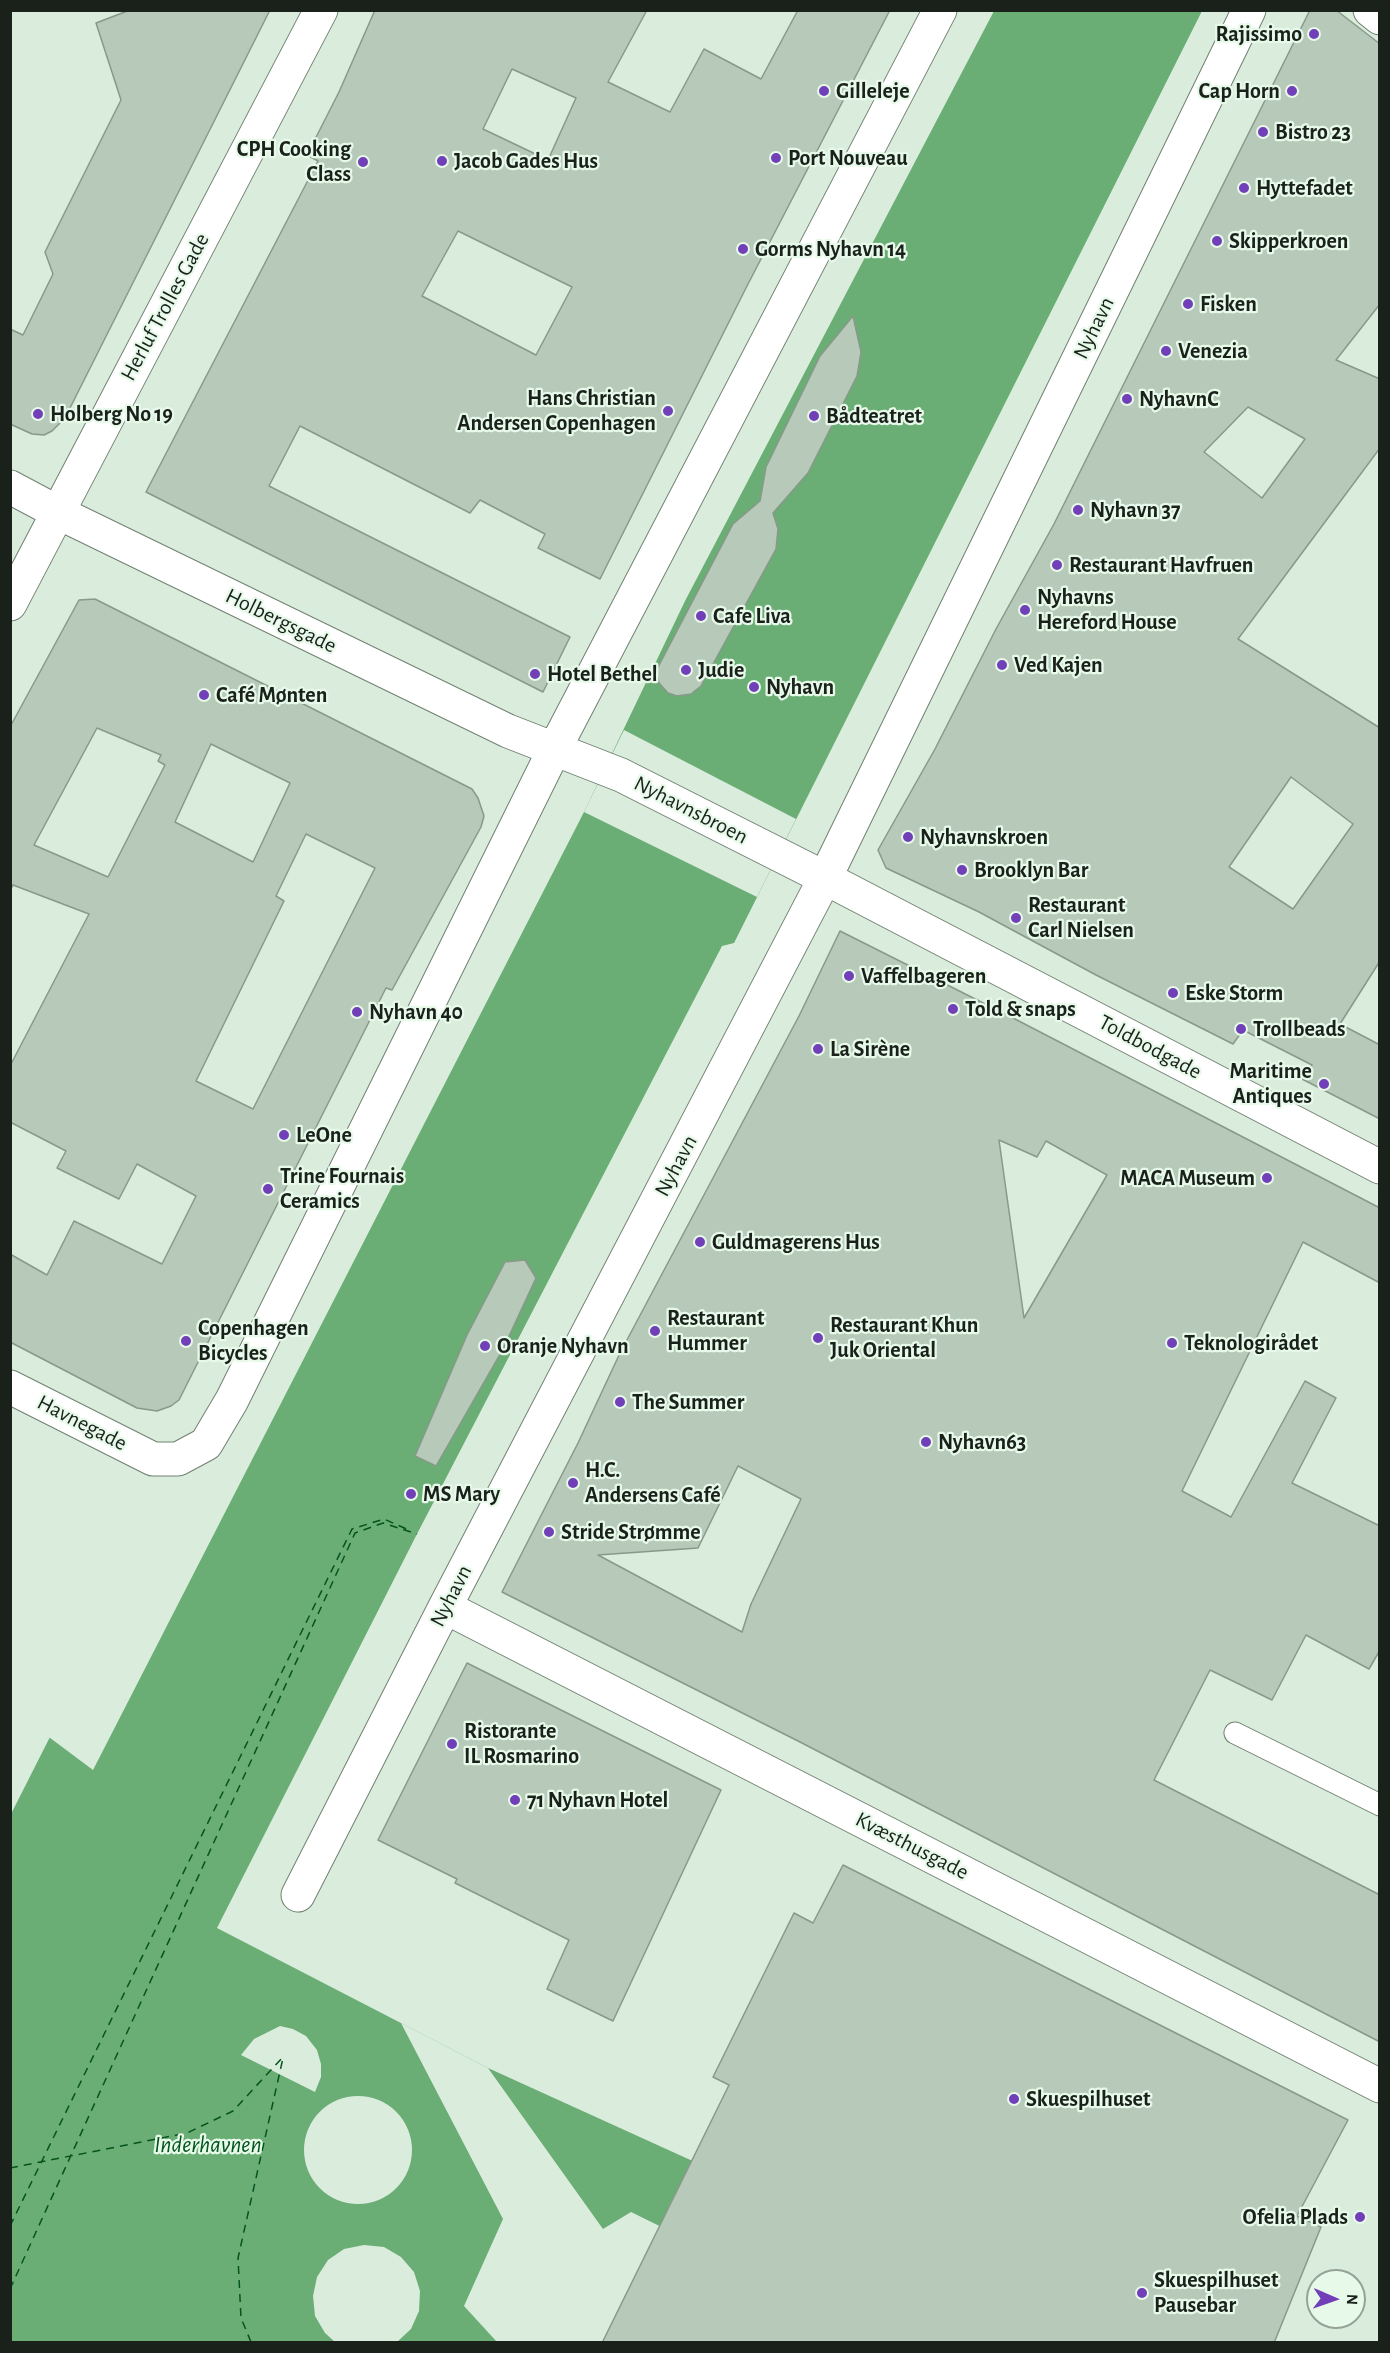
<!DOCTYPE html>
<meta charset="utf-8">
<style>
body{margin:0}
#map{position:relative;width:1390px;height:2353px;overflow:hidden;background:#daecdc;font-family:"Alegreya Sans",sans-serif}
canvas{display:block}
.frame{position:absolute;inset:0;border:12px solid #1a211b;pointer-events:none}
.north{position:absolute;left:1306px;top:2269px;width:60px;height:60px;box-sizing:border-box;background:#e7fae9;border:2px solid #95a397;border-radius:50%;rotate:92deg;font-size:16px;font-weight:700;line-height:24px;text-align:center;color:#1a211b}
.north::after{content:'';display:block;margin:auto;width:21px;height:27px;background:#713fb7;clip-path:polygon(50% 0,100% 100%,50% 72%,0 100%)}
</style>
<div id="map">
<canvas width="1390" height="2353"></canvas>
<div class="frame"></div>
<div class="north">N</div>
</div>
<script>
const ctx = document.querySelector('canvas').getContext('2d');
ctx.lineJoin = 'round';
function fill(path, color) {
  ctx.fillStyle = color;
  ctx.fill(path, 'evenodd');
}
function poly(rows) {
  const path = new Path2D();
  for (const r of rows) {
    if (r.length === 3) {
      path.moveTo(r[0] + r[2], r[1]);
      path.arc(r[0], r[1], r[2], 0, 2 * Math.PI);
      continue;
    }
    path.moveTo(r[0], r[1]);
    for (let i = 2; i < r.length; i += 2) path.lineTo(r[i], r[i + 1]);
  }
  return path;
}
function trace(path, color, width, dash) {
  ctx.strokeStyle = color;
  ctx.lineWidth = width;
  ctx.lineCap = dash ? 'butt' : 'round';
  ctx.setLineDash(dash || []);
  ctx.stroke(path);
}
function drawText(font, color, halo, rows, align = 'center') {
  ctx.font = font + ' "Alegreya Sans",sans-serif';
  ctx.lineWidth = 4.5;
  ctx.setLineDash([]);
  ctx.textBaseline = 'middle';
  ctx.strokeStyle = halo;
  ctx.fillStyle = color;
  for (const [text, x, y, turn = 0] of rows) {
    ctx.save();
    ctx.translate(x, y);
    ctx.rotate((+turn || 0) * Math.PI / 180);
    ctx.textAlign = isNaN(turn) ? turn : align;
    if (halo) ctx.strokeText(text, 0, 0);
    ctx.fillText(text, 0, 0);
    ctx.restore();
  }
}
fill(poly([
 [994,11,1202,11,734,943,722,946,417,1534,217,1928,488,2068,697,2163,682,2181,669,2206,639,2342,11,2342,10,1708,93,1770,584,812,685,601]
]), '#6aad75');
fill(poly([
 [624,730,796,819,757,897,584,812],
 [10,1705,51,1735,11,1814,10,1814],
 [401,2023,488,2068,603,2229,631,2212,690,2241,639,2342,497,2342,464,2306,503,2219],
 [280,2026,293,2029,306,2036,317,2050,321,2064,321,2077,315,2092,241,2055,254,2039],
 [358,2150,54],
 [364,2245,384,2247,401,2257,414,2272,420,2291,419,2311,411,2329,397,2342,335,2342,325,2333,315,2316,313,2296,317,2277,328,2260,344,2249]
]), '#daecdc');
trace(poly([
 [10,2168,187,2133,233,2111,283,2057],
 [10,2226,352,1529,384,1519,411,1531],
 [10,2289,355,1533,383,1523,417,1534],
 [251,2342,241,2318,238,2258,283,2058]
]), '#055420', 1.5, [8, 6]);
const building = poly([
 [130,10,270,10,65,418,52,431,44,435,32,434,10,424,10,329,23,335,53,274,45,252,121,100,96,23,130,10],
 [375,10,647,10,608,82,670,112,704,49,761,79,798,10,890,10,747,286,600,579,538,548,545,534,480,500,470,513,300,426,269,486,570,637,543,692,146,492,318,161,307,155,339,92,375,10],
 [512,69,576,98,548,160,483,129,512,69],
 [458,231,572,287,536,355,422,296,458,231],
 [1310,10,1336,10,1380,44,1380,304,1336,360,1380,379,1380,448,1238,639,1380,728,1380,961,1340,1024,1380,1045,1380,1119,1302,1079,1312,1065,1243,1030,1233,1044,1096,975,979,912,886,868,878,850,935,749,996,629,1054,524,1310,10],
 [1248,407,1305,439,1262,498,1204,452,1248,407],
 [1291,777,1353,824,1293,909,1229,867,1291,777],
 [853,316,861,352,857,376,808,473,773,513,778,529,776,549,701,686,691,694,677,696,668,693,659,683,656,671,733,524,760,501,766,467,820,356,853,316],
 [95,599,472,789,478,798,484,816,481,827,392,990,386,988,179,1400,171,1406,157,1411,137,1408,10,1342,10,1254,47,1275,74,1221,162,1264,196,1196,137,1164,119,1199,57,1168,66,1151,10,1122,10,1066,89,914,13,885,10,890,10,727,79,600,95,599],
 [97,728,161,755,158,761,165,765,108,877,34,845,97,728],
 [211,744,290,783,253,862,175,822,211,744],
 [306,834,375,868,253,1109,196,1081,284,901,276,896,306,834],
 [840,931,1015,1019,1380,1208,1380,1283,1303,1242,1182,1491,1231,1517,1305,1381,1336,1398,1292,1483,1380,1526,1380,1650,1369,1669,1306,1635,1272,1700,1210,1670,1154,1780,1380,1895,1380,2042,800,1742,502,1592,578,1443,620,1353,799,1016,840,931],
 [999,1140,1037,1157,1046,1141,1107,1175,1024,1318,999,1140],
 [738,1466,801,1499,751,1604,742,1632,598,1555,698,1548,738,1466],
 [525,1260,536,1278,503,1349,436,1466,415,1456,467,1335,505,1262,525,1260],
 [467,1663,721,1790,613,2021,547,1989,569,1940,455,1883,457,1879,378,1840,467,1663],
 [843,1865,1348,2120,1297,2216,1321,2227,1274,2343,602,2343,729,2085,713,2077,794,1913,813,1923,843,1865]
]);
fill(building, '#b7c9b9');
trace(building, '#88998a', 1.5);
const lane = poly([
 [1235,1733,1380,1805]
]);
const street = poly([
 [1370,10,1380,18],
 [10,487,57,512,508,731,621,775,825,878,1380,1167],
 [10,604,321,10],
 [10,1387,153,1459,178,1459,206,1444,232,1400,554,750,940,10],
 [445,1607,1380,2086],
 [298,1895,445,1607,825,878,1249,10]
]);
trace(lane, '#718172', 23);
trace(street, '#718172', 35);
trace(lane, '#fff', 21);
trace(street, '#fff', 33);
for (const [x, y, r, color] of [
 [1314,34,6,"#713fb7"],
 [824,91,6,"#713fb7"],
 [1292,91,6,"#713fb7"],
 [1263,132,6,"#713fb7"],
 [776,158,6,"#713fb7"],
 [442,161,6,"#713fb7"],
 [363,162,6,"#713fb7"],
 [1244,188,6,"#713fb7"],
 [1217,241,6,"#713fb7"],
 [743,249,6,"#713fb7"],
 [1188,304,6,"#713fb7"],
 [1166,351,6,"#713fb7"],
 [1127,399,6,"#713fb7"],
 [668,411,6,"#713fb7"],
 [38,414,6,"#713fb7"],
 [814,416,6,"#713fb7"],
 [1078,510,6,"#713fb7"],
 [1057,565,6,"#713fb7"],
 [1025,610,6,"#713fb7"],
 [701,616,6,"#713fb7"],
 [1002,665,6,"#713fb7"],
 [686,670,6,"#713fb7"],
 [535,674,6,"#713fb7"],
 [754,687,6,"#713fb7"],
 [204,695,6,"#713fb7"],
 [908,837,6,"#713fb7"],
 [962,870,6,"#713fb7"],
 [1016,918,6,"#713fb7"],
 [849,976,6,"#713fb7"],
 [1173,993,6,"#713fb7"],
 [953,1009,6,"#713fb7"],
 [357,1012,6,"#713fb7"],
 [1241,1029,6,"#713fb7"],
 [818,1049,6,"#713fb7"],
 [1324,1084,6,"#713fb7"],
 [284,1135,6,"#713fb7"],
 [1267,1178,6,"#713fb7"],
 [268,1189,6,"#713fb7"],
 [700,1242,6,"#713fb7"],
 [655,1331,6,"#713fb7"],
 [818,1338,6,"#713fb7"],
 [186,1341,6,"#713fb7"],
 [1172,1343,6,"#713fb7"],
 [485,1346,6,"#713fb7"],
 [620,1402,6,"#713fb7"],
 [926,1442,6,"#713fb7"],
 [573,1483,6,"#713fb7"],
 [411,1494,6,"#713fb7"],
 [549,1532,6,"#713fb7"],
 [452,1744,6,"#713fb7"],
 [515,1800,6,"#713fb7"],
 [1014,2099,6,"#713fb7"],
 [1360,2217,6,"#713fb7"],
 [1142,2293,6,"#713fb7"]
]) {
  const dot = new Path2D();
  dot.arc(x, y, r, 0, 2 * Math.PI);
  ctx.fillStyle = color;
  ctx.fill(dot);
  trace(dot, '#e7fae9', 2);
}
drawText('bold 22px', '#1a211b', '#e7fae9', [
 ["Rajissimo",1302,34,"right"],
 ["Gilleleje",836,91],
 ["Cap Horn",1280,91,"right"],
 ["Bistro 23",1275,132],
 ["CPH Cooking",351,149,"right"],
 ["Class",351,174,"right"],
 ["Port Nouveau",788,158],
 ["Jacob Gades Hus",454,161],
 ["Hyttefadet",1256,188],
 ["Skipperkroen",1229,241],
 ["Gorms Nyhavn 14",755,249],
 ["Fisken",1200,304],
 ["Venezia",1178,351],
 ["Hans Christian",656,398,"right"],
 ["Andersen Copenhagen",656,423,"right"],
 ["NyhavnC",1139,399],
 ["Holberg No 19",50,414],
 ["Bådteatret",826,416],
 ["Nyhavn 37",1090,510],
 ["Restaurant Havfruen",1069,565],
 ["Nyhavns",1037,597],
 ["Hereford House",1037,622],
 ["Cafe Liva",713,616],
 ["Ved Kajen",1014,665],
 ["Judie",698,670],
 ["Hotel Bethel",547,674],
 ["Nyhavn",766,687],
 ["Café Mønten",216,695],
 ["Nyhavnskroen",920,837],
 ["Brooklyn Bar",974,870],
 ["Restaurant",1028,905],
 ["Carl Nielsen",1028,930],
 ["Vaffelbageren",861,976],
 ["Eske Storm",1185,993],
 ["Told & snaps",965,1009],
 ["Nyhavn 40",369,1012],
 ["Trollbeads",1253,1029],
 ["La Sirène",830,1049],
 ["Maritime",1312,1071,"right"],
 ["Antiques",1312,1096,"right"],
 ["LeOne",296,1135],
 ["Trine Fournais",280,1176],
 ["Ceramics",280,1201],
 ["MACA Museum",1255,1178,"right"],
 ["Guldmagerens Hus",712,1242],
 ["Restaurant",667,1318],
 ["Hummer",667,1343],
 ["Restaurant Khun",830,1325],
 ["Juk Oriental",830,1350],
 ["Copenhagen",198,1328],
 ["Bicycles",198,1353],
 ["Teknologirådet",1184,1343],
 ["Oranje Nyhavn",497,1346],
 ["The Summer",632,1402],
 ["Nyhavn63",938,1442],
 ["H.C.",585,1470],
 ["Andersens Café",585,1495],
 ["MS Mary",423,1494],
 ["Stride Strømme",561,1532],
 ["Ristorante",464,1731],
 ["IL Rosmarino",464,1756],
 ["71 Nyhavn Hotel",527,1800],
 ["Skuespilhuset",1026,2099],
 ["Ofelia Plads",1348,2217,"right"],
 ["Skuespilhuset",1154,2280],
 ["Pausebar",1154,2305]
], 'left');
drawText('22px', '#1a211b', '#e7fae9', [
 ["Herluf Trolles Gade",165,307,-62],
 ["Nyhavn",1094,328,-64],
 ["Holbergsgade",281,621,26],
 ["Nyhavnsbroen",691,810,27],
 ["Toldbodgade",1150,1047,28],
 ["Nyhavn",676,1166,-62],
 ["Havnegade",82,1423,27],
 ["Nyhavn",451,1596,-63],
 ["Kvæsthusgade",912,1846,27]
]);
drawText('italic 24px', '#055420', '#e7fae9', [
 ["Inderhavnen",208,2145]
]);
</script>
